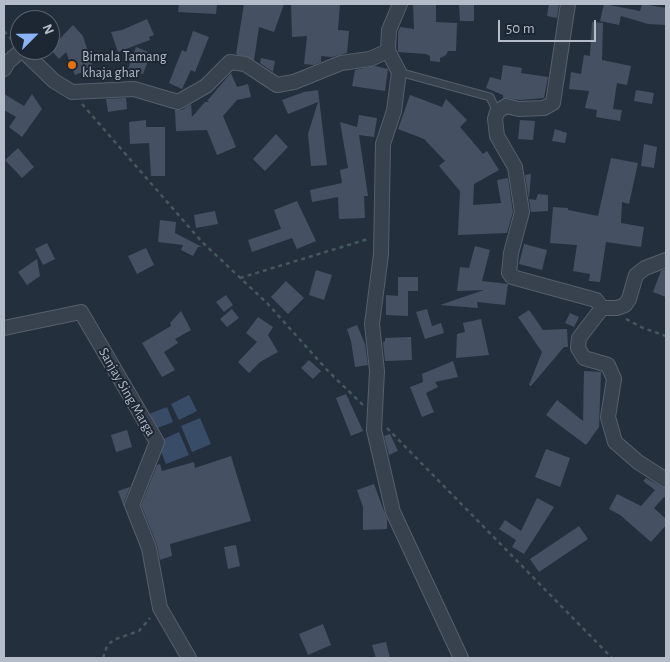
<!DOCTYPE html>
<style>
body{margin:0}
#map{position:relative;width:670px;height:662px;overflow:hidden;background:#242f3e;font-family:"Alegreya Sans",sans-serif}
canvas{display:block}
.frame{position:absolute;inset:0;border:5px solid #b4bcc9;pointer-events:none}
.north{position:absolute;left:10px;top:10px;width:50px;height:50px;box-sizing:border-box;background:#1d2633;border:1px solid #59626f;border-radius:50%;rotate:67deg;font-size:14px;font-weight:700;line-height:20px;text-align:center;color:#b4bcc9}
.north::after{content:'';display:block;margin:auto;width:18px;height:22px;background:#8ab4f8;clip-path:polygon(50% 0,100% 100%,50% 72%,0 100%)}
.scale{position:absolute;left:498px;top:20px;width:98px;height:22px;box-sizing:border-box;border:2px solid #b4bcc9;border-top:0;padding-left:6px;font-size:15px;line-height:18px;white-space:nowrap;color:#b4bcc9;-webkit-text-stroke:4px #1d2633;paint-order:stroke}
</style>
<div id="map">
<canvas width="670" height="662"></canvas>
<div class="frame"></div>
<div class="north">N</div>
<div class="scale">50 m</div>
</div>
<script>
const ctx = document.querySelector('canvas').getContext('2d');
ctx.lineJoin = 'round';
function fill(path, color) {
  ctx.fillStyle = color;
  ctx.fill(path, 'evenodd');
}
function poly(rows) {
  const path = new Path2D();
  for (const r of rows) {
    path.moveTo(r[0], r[1]);
    for (let i = 2; i < r.length; i += 2) path.lineTo(r[i], r[i + 1]);
  }
  return path;
}
function trace(path, color, width, dash) {
  ctx.strokeStyle = color;
  ctx.lineWidth = width;
  ctx.lineCap = dash ? 'butt' : 'round';
  ctx.setLineDash(dash || []);
  ctx.stroke(path);
}
function drawText(font, color, halo, rows, align = 'center') {
  ctx.font = font + ' "Alegreya Sans",sans-serif';
  ctx.lineWidth = 4;
  ctx.setLineDash([]);
  ctx.textBaseline = 'middle';
  ctx.strokeStyle = halo;
  ctx.fillStyle = color;
  for (const [text, x, y, turn = 0] of rows) {
    ctx.save();
    ctx.translate(x, y);
    ctx.rotate((+turn || 0) * Math.PI / 180);
    ctx.textAlign = isNaN(turn) ? turn : align;
    if (halo) ctx.strokeText(text, 0, 0);
    ctx.fillText(text, 0, 0);
    ctx.restore();
  }
}
fill(poly([
 [189,395,197,411,179,420,171,404],
 [167,407,173,422,150,431,144,416],
 [200,418,211,444,192,452,181,426],
 [179,432,189,455,166,464,157,442]
]), '#394c67');
fill(poly([
 [179,4,217,4,216,14,178,12],
 [244,4,284,4,274,32,259,27,254,60,236,54],
 [291,4,340,4,338,30,349,31,347,53,332,57,321,56,321,62,314,65,304,64,307,36,292,37],
 [413,4,436,4,436,22,457,23,456,51,448,51,446,55,440,58,440,62,430,61,430,56,426,54,398,52,398,32,400,27,414,29],
 [459,4,474,4,474,21,460,21],
 [549,4,559,4,557,18,547,16],
 [604,4,640,11,642,4,666,8,666,25,648,24,621,16,619,25,600,21],
 [147,19,154,35,149,37,150,40,118,52,111,32,122,30],
 [592,22,603,23,602,60,631,66,627,85,617,83,613,109,622,110,620,121,596,117,597,110,585,108,589,91,569,89,571,72,581,74,584,55,590,56],
 [73,25,83,36,93,68,75,75,66,52,59,59,50,49],
 [193,31,209,37,195,72,191,70,182,89,169,83,182,50,186,52],
 [136,47,151,53,143,74,128,69],
 [261,58,275,61,273,72,260,63],
 [503,65,522,68,521,73,548,77,544,98,521,100,503,98,503,95,486,88,490,77,501,80],
 [375,66,388,69,385,91,352,86,355,70],
 [231,73,237,87,248,84,251,97,237,100,223,116,236,147,217,155,207,130,176,131,175,110,182,110,191,104,192,117,205,102,210,102,207,101],
 [318,90,327,165,311,166,308,134,318,102,288,114,282,100,304,92],
 [636,90,654,93,652,104,634,101],
 [4,94,24,106,32,94,42,109,22,137,9,127,16,117,4,110],
 [410,95,442,107,446,99,467,120,460,127,483,154,487,151,499,170,474,184,473,205,501,203,497,180,508,178,513,212,507,233,458,235,460,191,439,166,445,161,424,139,398,129],
 [126,98,127,109,108,112,106,99],
 [359,115,377,118,374,137,359,135,368,196,364,196,365,218,339,219,338,197,312,202,310,190,342,183,340,170,348,168,340,122,357,127],
 [146,120,146,127,165,127,165,176,151,176,149,143,130,144,129,122],
 [520,120,535,121,533,140,518,139],
 [555,129,567,133,565,143,552,141],
 [276,134,288,147,265,171,253,159],
 [644,144,657,147,654,168,641,166],
 [18,148,34,167,22,178,5,160],
 [611,158,638,163,629,204,622,202,621,223,644,227,641,247,606,242,600,282,589,281,590,274,573,271,577,245,550,243,553,207,568,208,568,210,598,216],
 [531,174,529,199,536,200,538,194,548,195,548,211,531,212,525,175],
 [297,201,316,241,297,249,292,238,252,252,248,240,281,229,274,210],
 [215,211,218,224,196,228,194,215],
 [160,220,176,222,175,233,202,247,198,247,193,256,181,250,183,245,158,242],
 [47,243,55,259,43,265,35,249],
 [524,244,547,250,542,270,519,264],
 [475,246,490,250,482,281,508,284,505,305,477,302,478,308,440,305,484,290,457,291,460,267,469,268],
 [146,248,154,265,137,274,128,256],
 [37,259,40,276,27,285,18,272],
 [666,269,666,297,653,292,661,271],
 [316,270,332,275,324,300,309,295],
 [398,277,418,277,418,291,408,291,408,316,386,315,386,295,398,296],
 [286,281,304,298,288,314,271,297],
 [226,295,233,305,224,312,216,302],
 [232,309,239,318,227,327,220,319],
 [427,309,432,326,441,323,444,333,425,339,416,312],
 [529,310,543,330,567,329,568,347,564,347,531,386,529,385,542,352,518,317],
 [181,311,191,330,175,339,178,343,164,352,175,370,162,377,142,343,171,326,170,323],
 [570,313,579,317,574,327,565,323],
 [258,317,273,327,268,335,278,352,260,362,249,373,238,362,257,342,246,333],
 [481,319,489,355,456,358,457,334,465,332,463,323],
 [357,325,365,344,368,365,355,367,351,341,347,329],
 [411,337,412,360,385,361,383,342,385,341,385,338],
 [309,360,321,371,313,379,301,368],
 [453,361,458,377,435,382,438,387,426,393,434,412,422,417,410,387,423,382,422,374],
 [584,371,601,372,599,427,586,445,546,415,557,400,583,421],
 [346,394,363,431,351,436,336,398],
 [127,430,132,447,116,452,111,435],
 [390,434,398,451,389,455,384,436],
 [546,449,570,458,560,487,535,477],
 [231,456,251,521,170,544,172,556,160,560,157,545,141,505,157,465,160,464,162,471,194,462,195,468],
 [646,478,666,489,666,498,664,497,654,508,666,519,666,525,651,542,620,515,609,509,617,494,641,506,655,490,643,481],
 [374,484,387,519,387,529,363,530,363,507,357,490],
 [130,487,124,502,124,507,118,491],
 [537,498,554,507,524,554,512,547,516,540,499,529,505,520,521,531],
 [579,526,588,539,539,572,530,559],
 [236,545,240,566,228,569,224,547],
 [323,624,331,645,308,655,299,634],
 [386,642,390,658,376,658,372,645]
]), '#455162');
const lane = poly([
 [399,72,490,97,497,112]
]);
const street = poly([
 [568,4,553,103,544,108,519,109,506,106,497,112,495,119,497,136,515,167,522,212,511,253,509,273,512,277,596,300,602,308,579,338,578,348,584,358,608,365,614,379,608,417,615,442,638,462,666,480],
 [388,51,399,72,394,111,383,144,381,254,372,324,377,371,374,430,393,512,461,658],
 [4,69,8,62,22,50,54,81,72,92,134,89,178,102,206,86,230,62,245,64,277,85,294,82,341,63,370,59,388,51,389,30,400,4],
 [602,308,617,308,625,305,629,299,636,275,645,268,666,260],
 [4,328,81,312,157,442,132,505,149,548,160,608,189,658]
]);
trace(lane, '#565f6c', 9);
trace(street, '#565f6c', 16);
trace(poly([
 [4,31,13,41],
 [82,104,202,242,267,303,328,371,363,405],
 [240,278,368,239],
 [626,319,643,328,666,336],
 [387,428,612,658],
 [103,658,107,646,113,640,139,631,150,618]
]), '#44595c', 2.5, [4, 4]);
trace(lane, '#38414e', 7);
trace(street, '#38414e', 14);
for (const [x, y, r, color] of [
 [72,65,5,"#e8710a"]
]) {
  const dot = new Path2D();
  dot.arc(x, y, r, 0, 2 * Math.PI);
  ctx.fillStyle = color;
  ctx.fill(dot);
  trace(dot, '#1d2633', 2);
}
drawText('14px', '#b4bcc9', '#1d2633', [
 ["Bimala Tamang",82,57],
 ["khaja ghar",82,73]
], 'left');
drawText('14px', '#b4bcc9', '#1d2633', [
 ["Sanjay Sing Marga",127,392,60]
]);
</script>
